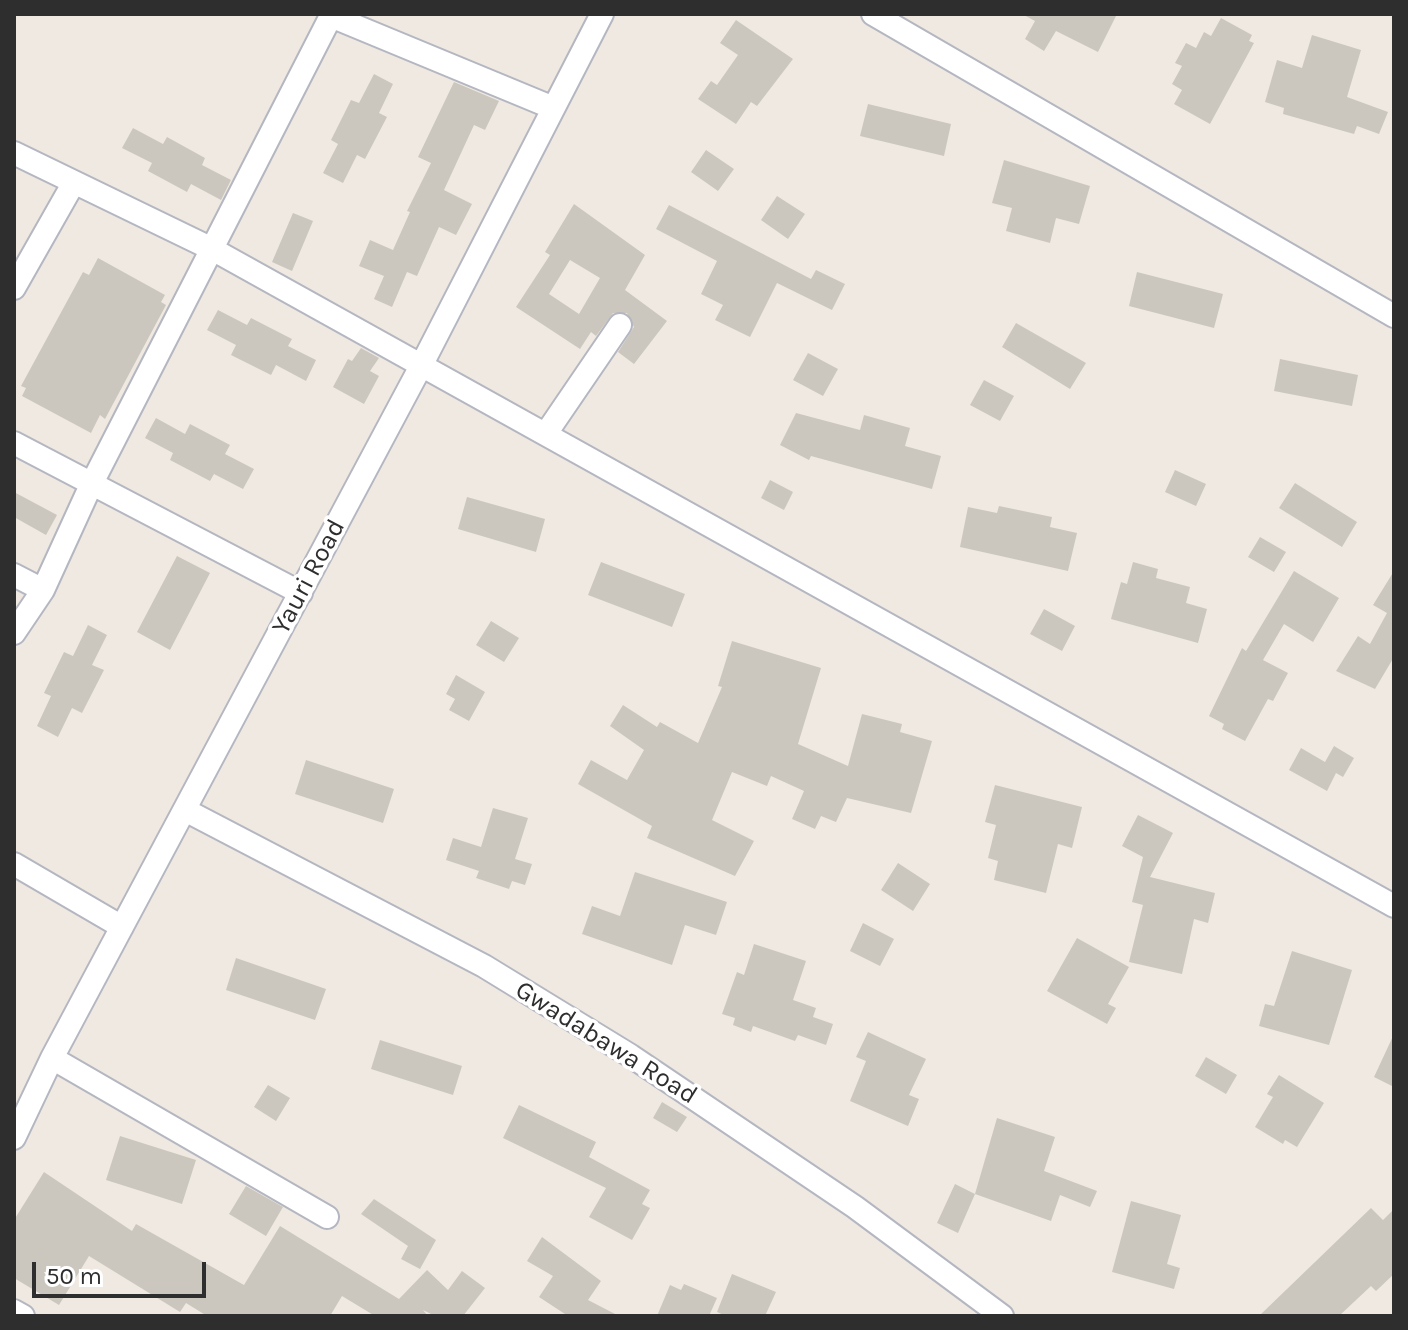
<!DOCTYPE html>
<style>
body{margin:0}
#map{position:relative;width:1408px;height:1330px;overflow:hidden;background:#efe9e1;font-family:Karla,sans-serif}
canvas{display:block}
.frame{position:absolute;inset:0;border:16px solid #2e2e2e;pointer-events:none}
.scale{position:absolute;left:32px;top:1262px;width:174px;height:36px;box-sizing:border-box;border:4px solid #2e2e2e;border-top:0;padding-left:10px;font-size:24px;line-height:28px;white-space:nowrap;color:#2e2e2e;-webkit-text-stroke:6px #fff;paint-order:stroke}
</style>
<div id="map">
<canvas width="1408" height="1330"></canvas>
<div class="frame"></div>
<div class="scale">50 m</div>
</div>
<script>
const ctx = document.querySelector('canvas').getContext('2d');
ctx.lineJoin = 'round';
function fill(path, color) {
  ctx.fillStyle = color;
  ctx.fill(path, 'evenodd');
}
function poly(rows) {
  const path = new Path2D();
  for (const r of rows) {
    path.moveTo(r[0], r[1]);
    for (let i = 2; i < r.length; i += 2) path.lineTo(r[i], r[i + 1]);
  }
  return path;
}
function trace(path, color, width, dash) {
  ctx.strokeStyle = color;
  ctx.lineWidth = width;
  ctx.lineCap = dash ? 'butt' : 'round';
  ctx.setLineDash(dash || []);
  ctx.stroke(path);
}
function drawText(font, color, halo, rows, align = 'center') {
  ctx.font = font + ' Karla,sans-serif';
  ctx.lineWidth = 7;
  ctx.setLineDash([]);
  ctx.textBaseline = 'middle';
  ctx.strokeStyle = halo;
  ctx.fillStyle = color;
  for (const [text, x, y, turn = 0] of rows) {
    ctx.save();
    ctx.translate(x, y);
    ctx.rotate((+turn || 0) * Math.PI / 180);
    ctx.textAlign = isNaN(turn) ? turn : align;
    if (halo) ctx.strokeText(text, 0, 0);
    ctx.fillText(text, 0, 0);
    ctx.restore();
  }
}
fill(poly([
 [1022,14,1117,14,1098,52,1056,31,1044,51,1025,39,1035,21],
 [1221,18,1252,35,1249,41,1254,43,1210,124,1174,104,1182,90,1172,84,1182,66,1175,63,1186,43,1196,48,1204,32,1211,36],
 [736,20,793,59,757,106,751,102,736,124,698,99,711,81,717,85,738,55,720,43],
 [1312,35,1361,50,1347,97,1388,112,1379,134,1357,126,1354,134,1283,114,1284,108,1265,102,1277,60,1302,68],
 [374,74,393,84,379,113,387,117,365,159,357,155,343,183,323,173,338,144,331,140,351,100,359,103],
 [454,82,499,101,485,130,474,125,444,190,472,204,456,235,439,227,417,276,407,272,392,307,374,299,384,276,359,266,370,240,393,250,410,212,407,211,431,163,418,157],
 [868,104,951,124,944,156,860,136],
 [133,128,163,144,167,137,205,158,202,165,231,180,221,200,191,184,187,192,148,171,152,163,122,148],
 [706,150,734,169,718,191,691,172],
 [1004,160,1090,186,1079,224,1056,218,1050,243,1006,231,1012,208,992,203],
 [777,196,805,214,788,239,761,220],
 [574,204,645,255,625,290,667,321,634,364,618,352,634,327,627,313,613,313,596,336,591,332,580,349,516,307,550,255,545,252],
 [570,260,600,278,579,314,549,294],
 [669,205,811,279,816,270,845,284,832,310,777,283,750,337,715,320,723,305,701,294,717,261,656,229],
 [293,213,313,221,292,271,272,262],
 [98,258,165,295,161,302,166,305,105,419,100,415,91,433,22,396,26,388,21,386,83,272,89,275],
 [1137,272,1223,294,1214,328,1129,306],
 [218,310,247,325,251,318,292,339,288,346,316,360,306,381,276,365,271,375,231,355,236,345,207,330],
 [1016,323,1086,363,1070,389,1002,347],
 [361,348,379,358,370,371,379,376,364,404,333,387,348,359,352,361],
 [808,353,838,369,823,396,793,380],
 [1280,359,1358,375,1352,406,1274,391],
 [984,380,1014,396,1000,421,970,405],
 [796,413,860,430,864,415,910,428,905,446,941,456,932,489,811,456,809,460,780,445],
 [156,418,185,434,190,424,230,445,225,454,254,469,243,489,214,474,210,481,170,460,173,453,145,438],
 [1175,470,1206,484,1196,506,1165,492],
 [770,480,793,492,784,510,761,498],
 [1295,483,1357,522,1342,547,1279,508],
 [14,492,57,515,46,535,14,517],
 [467,497,545,519,536,552,458,529],
 [999,506,1052,517,1050,527,1077,533,1068,571,960,547,968,507,997,513],
 [1260,537,1286,552,1274,572,1248,557],
 [177,556,210,573,170,650,137,632],
 [601,562,685,594,672,627,588,595],
 [1133,562,1158,569,1156,578,1190,587,1186,603,1207,609,1198,643,1111,619,1121,582,1127,584],
 [1294,571,1339,598,1313,642,1284,624,1263,660,1288,673,1273,701,1268,699,1245,741,1222,729,1224,724,1209,716,1242,648,1246,651],
 [1394,571,1394,657,1375,689,1336,671,1358,636,1370,644,1387,613,1373,605],
 [1044,609,1075,626,1062,651,1030,634],
 [491,621,519,638,504,662,476,645],
 [88,625,107,635,92,665,104,670,82,713,72,708,58,737,37,726,51,696,44,693,64,652,73,656],
 [732,641,821,668,798,744,848,766,862,714,902,724,900,732,932,741,911,813,847,798,836,822,821,816,815,829,792,819,804,791,771,776,767,786,732,772,712,820,754,841,735,876,647,838,652,826,578,784,591,760,627,780,644,750,610,726,623,705,657,727,660,722,698,743,722,687,718,686],
 [456,675,485,692,469,721,449,710,455,699,446,694],
 [1334,746,1354,758,1343,777,1336,773,1327,791,1289,770,1301,748,1325,762],
 [306,760,394,789,383,823,295,794],
 [995,785,1082,807,1072,848,1058,844,1046,893,994,880,998,861,988,858,996,825,985,822],
 [493,808,528,818,515,859,532,864,525,885,512,881,509,889,476,878,479,871,446,860,453,838,481,847],
 [1138,815,1173,833,1150,877,1215,893,1208,923,1194,919,1182,974,1129,962,1143,905,1132,902,1143,857,1122,846],
 [898,863,930,884,913,911,881,890],
 [635,872,727,902,716,935,685,925,672,965,582,934,592,906,620,916],
 [863,923,894,939,880,966,850,951],
 [1077,938,1129,967,1108,1004,1116,1008,1107,1024,1047,991],
 [754,944,806,961,793,1000,816,1008,813,1017,833,1024,826,1045,798,1035,795,1041,753,1026,751,1032,733,1025,735,1018,722,1014,737,972,744,975],
 [1292,951,1352,970,1329,1045,1259,1026,1265,1004,1274,1006],
 [236,958,326,989,315,1020,226,990],
 [868,1032,926,1059,909,1095,919,1099,908,1126,850,1101,866,1061,856,1057],
 [1394,1034,1394,1087,1374,1077],
 [380,1040,462,1066,453,1095,371,1069],
 [1206,1057,1237,1075,1226,1094,1195,1076],
 [1279,1075,1324,1103,1297,1147,1285,1140,1283,1144,1255,1127,1273,1097,1267,1094],
 [268,1085,290,1098,276,1121,254,1107],
 [662,1102,687,1117,677,1132,653,1118],
 [519,1105,596,1142,589,1157,650,1190,642,1204,650,1208,632,1240,589,1217,606,1188,503,1138],
 [997,1118,1055,1137,1044,1171,1097,1191,1090,1207,1060,1195,1051,1221,975,1194],
 [120,1136,196,1160,182,1204,106,1180],
 [44,1172,132,1231,136,1224,244,1285,280,1226,399,1299,427,1270,448,1290,462,1271,485,1288,463,1316,435,1316,423,1310,428,1316,375,1316,342,1296,330,1316,207,1316,186,1303,180,1312,89,1256,59,1305,14,1278,14,1220],
 [955,1184,975,1194,958,1233,937,1223],
 [246,1186,283,1207,266,1236,229,1214],
 [374,1199,436,1240,420,1269,401,1259,408,1246,361,1214],
 [1131,1201,1181,1215,1167,1264,1180,1268,1174,1289,1112,1272],
 [1371,1208,1383,1220,1394,1209,1394,1274,1376,1291,1371,1286,1339,1316,1259,1316],
 [542,1237,601,1281,588,1300,619,1316,568,1316,539,1297,553,1276,527,1261],
 [732,1274,776,1292,765,1316,726,1316,717,1312],
 [684,1284,717,1298,709,1316,657,1316,670,1285,681,1290]
]), '#cbc7bf');
const street = poly([
 [873,14,1394,316],
 [14,153,212,249,1394,906],
 [14,288,73,184],
 [547,432,620,325],
 [14,443,301,593],
 [14,575,43,590],
 [14,633,43,590,91,485,331,16,551,107],
 [185,810,484,966,631,1056,855,1207,1002,1316],
 [14,864,122,927],
 [52,1058,327,1217],
 [14,1138,52,1058,421,366,602,14],
 [14,1311,23,1316]
]);
trace(street, '#b4b7c1', 26);
trace(street, '#fff', 22);
drawText('26px', '#2e2e2e', '#fff', [
 ["Yauri Road",309,577,-62],
 ["Gwadabawa Road",606,1043,32]
]);
</script>
